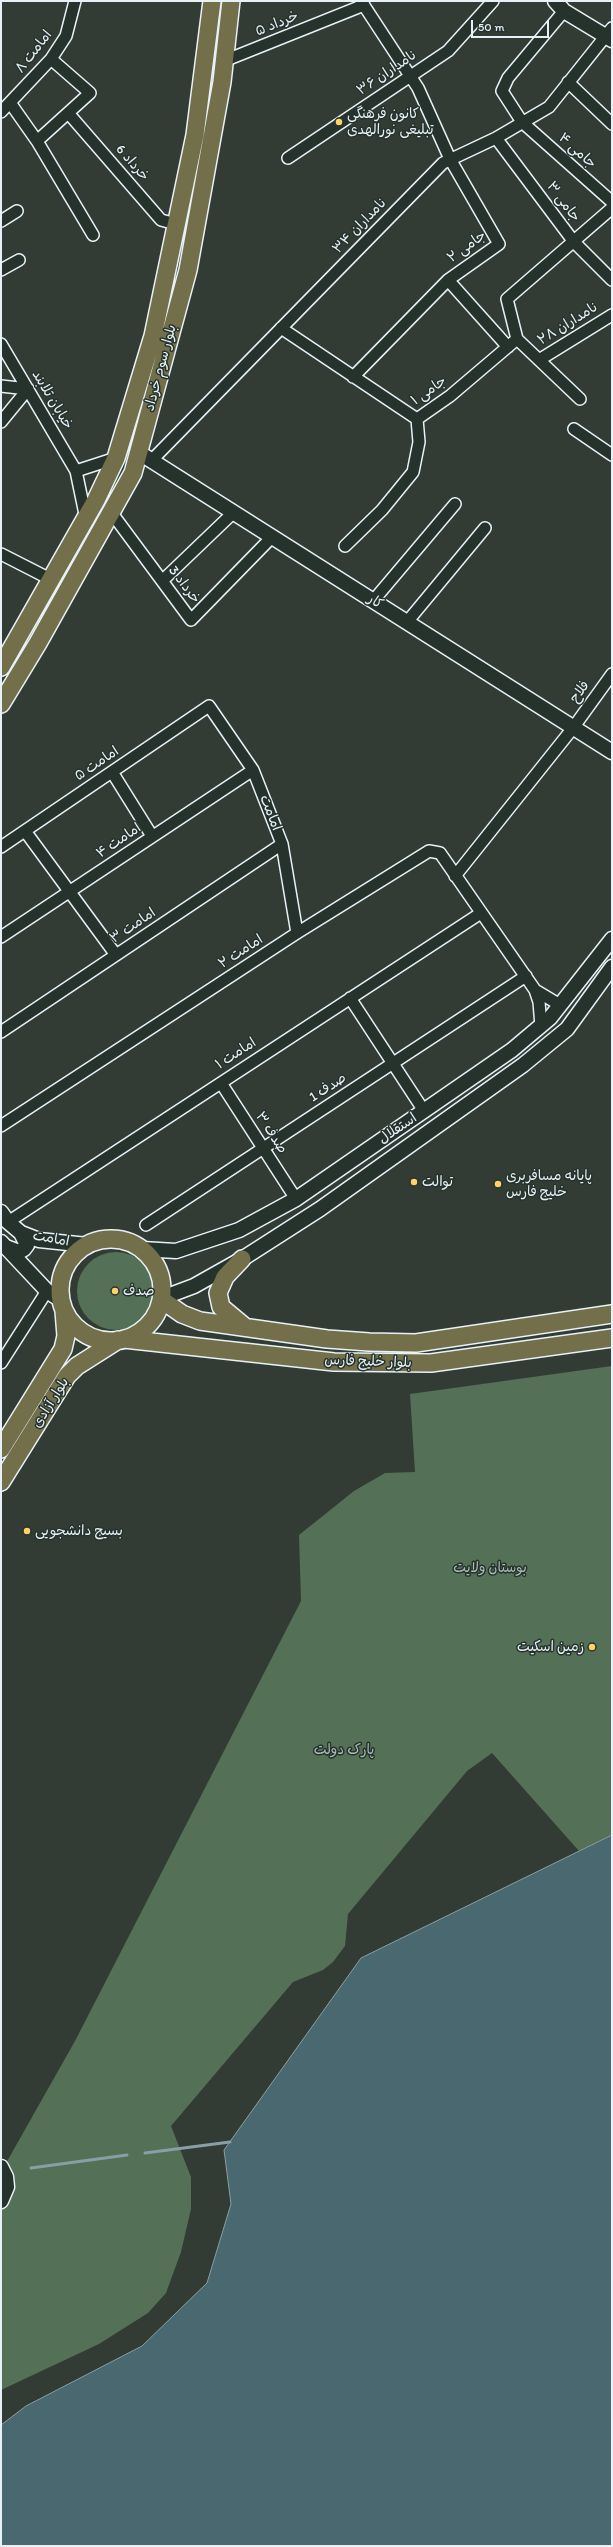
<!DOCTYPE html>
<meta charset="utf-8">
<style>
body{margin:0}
#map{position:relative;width:613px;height:2547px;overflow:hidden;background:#333c34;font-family:Itim,sans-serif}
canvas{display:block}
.frame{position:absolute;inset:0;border:2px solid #e8f1f8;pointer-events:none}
.scale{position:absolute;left:471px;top:20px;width:78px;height:18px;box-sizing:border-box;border:2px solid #e8f1f8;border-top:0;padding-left:5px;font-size:12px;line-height:14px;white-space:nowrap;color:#e8f1f8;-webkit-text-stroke:3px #26332d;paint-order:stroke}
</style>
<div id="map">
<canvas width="613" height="2547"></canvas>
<div class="frame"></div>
<div class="scale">50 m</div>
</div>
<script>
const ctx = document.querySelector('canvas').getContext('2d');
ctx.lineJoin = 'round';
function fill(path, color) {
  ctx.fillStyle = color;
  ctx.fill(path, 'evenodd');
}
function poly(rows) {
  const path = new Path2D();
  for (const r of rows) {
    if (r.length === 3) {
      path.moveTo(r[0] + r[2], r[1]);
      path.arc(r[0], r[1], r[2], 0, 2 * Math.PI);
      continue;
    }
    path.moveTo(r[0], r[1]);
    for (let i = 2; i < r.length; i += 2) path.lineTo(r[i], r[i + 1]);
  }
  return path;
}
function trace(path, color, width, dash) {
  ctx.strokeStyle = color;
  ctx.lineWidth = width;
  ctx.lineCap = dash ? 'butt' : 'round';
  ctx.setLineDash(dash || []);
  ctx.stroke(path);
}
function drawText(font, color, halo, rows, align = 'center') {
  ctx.font = font + ' Itim,"Playpen Sans Arabic",sans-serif';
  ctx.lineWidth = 3;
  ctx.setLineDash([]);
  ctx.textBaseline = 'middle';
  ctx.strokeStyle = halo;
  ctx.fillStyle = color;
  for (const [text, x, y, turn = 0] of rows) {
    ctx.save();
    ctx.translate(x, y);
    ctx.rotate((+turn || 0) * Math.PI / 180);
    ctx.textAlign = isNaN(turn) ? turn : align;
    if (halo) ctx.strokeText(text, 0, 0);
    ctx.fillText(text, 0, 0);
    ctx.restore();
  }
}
fill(poly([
 [116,1291,39],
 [612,1366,612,1835,579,1851,492,1753,467,1771,348,1914,345,1946,333,1962,323,1970,293,1982,171,2126,191,2177,191,2209,181,2252,166,2293,148,2313,99,2344,1,2390,1,2172,75,2041,301,1601,299,1535,354,1491,385,1473,415,1472,410,1394]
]), '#547056');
const water = poly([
 [612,1835,612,2546,1,2546,1,2425,26,2406,142,2346,207,2283,231,2204,224,2150,361,1958,612,1835]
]);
fill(water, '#496870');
trace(water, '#899fa6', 1);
trace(poly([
 [145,2153,230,2142],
 [31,2168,127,2155]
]), '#899fa6', 3);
const minor = poly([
 [361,1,418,88,450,159,499,244,448,280,508,347],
 [564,11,508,78,502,91,522,122,612,202],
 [51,59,90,93,37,141,93,235],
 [224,61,364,5],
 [568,82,612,124],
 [11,104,37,141],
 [1,112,51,59,66,36,75,1],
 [69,114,161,220,176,224],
 [496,138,574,242,612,280],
 [288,158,448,51,493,1],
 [1,221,17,211],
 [1,270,19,260],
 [281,328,417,419,450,396,517,339,580,399],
 [517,339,507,299,612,208],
 [1,344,76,471],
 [539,360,612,315],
 [353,377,448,280],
 [1,386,28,389],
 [1,422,28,389],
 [574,429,612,455],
 [152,460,443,163,496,138,549,107,612,28],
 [111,512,191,620,272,537],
 [86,519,76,471,116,458],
 [345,546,382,510,413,472,419,442,417,419],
 [1,554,52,580],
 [162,581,234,512],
 [373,601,455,504],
 [407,622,485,528],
 [112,772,152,836],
 [25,831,116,955],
 [1,847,209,706,253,770,282,844,297,933],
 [455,876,573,728,612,674],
 [1,937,253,770],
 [535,990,560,1005],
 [350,998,424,1111],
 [1,1032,282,844],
 [221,1083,296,1199],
 [1,1126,297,933,429,851,440,853,535,990,539,1002,541,1026],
 [8,1222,481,913],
 [146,1225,526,976],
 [1,1363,47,1291]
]);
const tertiary = poly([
 [555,1,564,11,612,40],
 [138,452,612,752],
 [1,1212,8,1222,21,1233,39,1240,87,1245],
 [1,1242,47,1291,61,1300],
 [6,1247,19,1252,24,1249,27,1245,21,1233],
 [142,1249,176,1251,239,1230,296,1199,512,1050,550,1018,612,939],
 [162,1298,194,1286,242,1259,320,1209,523,1065,567,1029,612,967],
 [1,2167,6,2177,7,2187,1,2201]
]);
const primary = poly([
 [1,667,96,500,116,458,153,336,195,135,212,1],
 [1,704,38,643,133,473,188,270,222,82,231,1],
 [111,1290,51],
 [242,1259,225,1277,218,1293,221,1307,245,1327],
 [162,1300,182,1314,200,1321,327,1339,369,1342,416,1343,612,1314],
 [124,1339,334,1362,431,1363,612,1338],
 [1,1449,63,1349,66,1336,64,1311],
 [1,1482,67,1376,77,1366,118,1340]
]);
trace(minor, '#e8f1f8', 14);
trace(tertiary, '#e8f1f8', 17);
trace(primary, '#e8f1f8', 20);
trace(minor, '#26332d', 11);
trace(tertiary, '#26332d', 14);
trace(primary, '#726f4a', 17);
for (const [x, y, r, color] of [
 [339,122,4,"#ffd166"],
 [414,1182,4,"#ffd166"],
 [498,1184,4,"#ffd166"],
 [115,1291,4,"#ffd166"],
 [27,1531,4,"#ffd166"],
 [592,1647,4,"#ffd166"]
]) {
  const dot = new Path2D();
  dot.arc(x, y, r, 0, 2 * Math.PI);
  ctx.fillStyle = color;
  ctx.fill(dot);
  trace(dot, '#26332d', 1.5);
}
drawText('14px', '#e8f1f8', '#26332d', [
 ["خرداد ۵",277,24,-22],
 ["امامت ۸",34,52,-52],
 ["نامداران ۳۶",387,73,-34],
 ["جامی ۴",577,151,42],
 ["خرداد 6",132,163,49],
 ["جامی ۳",563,202,53],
 ["نامداران ۳۴",360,226,-46],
 ["جامی ۲",467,247,-36],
 ["نامداران ۲۸",568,324,-32],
 ["بلوار سوم خرداد",161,368,-75],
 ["جامی ۱",429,391,-35],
 ["خیابان تلابند",52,400,59],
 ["خرداد 3",184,585,53],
 ["کار",375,602,33],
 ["فلاح",580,692,-54],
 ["امامت ۵",97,764,-34],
 ["امامت",270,813,69],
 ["امامت ۴",119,841,-34],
 ["امامت ۳",133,926,-34],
 ["امامت ۲",241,952,-33],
 ["امامت ۱",236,1054,-33],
 ["صدف 1",328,1088,-33],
 ["استقلال",398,1129,-34],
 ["صدف ۳",271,1133,57],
 ["امامت",51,1239,10],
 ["بلوار خلیج فارس",368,1362,2],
 ["بلوار آزادی",51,1403,-58]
]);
drawText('14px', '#e8f1f8', '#26332d', [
 ["کانون فرهنگی",347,114],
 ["تبلیغی نورالهدی",347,130],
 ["پایانه مسافربری",506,1176],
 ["خلیج فارس",506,1192],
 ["توالت",422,1182],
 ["صدف",123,1291],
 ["بسیج دانشجویی",35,1531],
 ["زمین اسکیت",584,1647,"right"]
], 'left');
drawText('14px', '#adbdb7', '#26332d', [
 ["بوستان ولایت",490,1568],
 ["پارک دولت",344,1750]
]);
</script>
